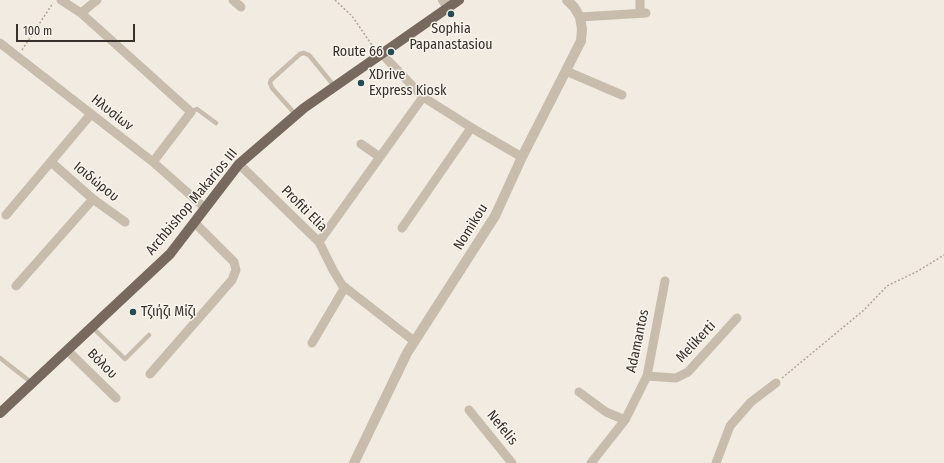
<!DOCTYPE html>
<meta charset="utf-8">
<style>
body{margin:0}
#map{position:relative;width:944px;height:463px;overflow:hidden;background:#f1ebe1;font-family:"Fira Sans Condensed",sans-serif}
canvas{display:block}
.scale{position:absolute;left:16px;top:24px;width:119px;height:18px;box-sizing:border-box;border:2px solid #37302b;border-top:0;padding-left:5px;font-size:12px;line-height:14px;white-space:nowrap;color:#37302b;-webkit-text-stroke:3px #f9f5ed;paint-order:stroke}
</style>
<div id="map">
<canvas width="944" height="463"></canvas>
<div class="scale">100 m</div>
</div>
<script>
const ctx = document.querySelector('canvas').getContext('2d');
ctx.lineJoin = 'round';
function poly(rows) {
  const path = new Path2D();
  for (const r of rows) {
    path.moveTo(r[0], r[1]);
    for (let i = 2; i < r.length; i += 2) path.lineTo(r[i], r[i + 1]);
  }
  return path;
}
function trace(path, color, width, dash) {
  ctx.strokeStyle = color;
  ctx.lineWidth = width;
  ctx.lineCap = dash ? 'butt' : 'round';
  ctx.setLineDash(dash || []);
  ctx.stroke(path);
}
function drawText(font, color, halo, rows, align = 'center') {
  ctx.font = font + ' "Fira Sans Condensed",sans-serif';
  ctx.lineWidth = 3;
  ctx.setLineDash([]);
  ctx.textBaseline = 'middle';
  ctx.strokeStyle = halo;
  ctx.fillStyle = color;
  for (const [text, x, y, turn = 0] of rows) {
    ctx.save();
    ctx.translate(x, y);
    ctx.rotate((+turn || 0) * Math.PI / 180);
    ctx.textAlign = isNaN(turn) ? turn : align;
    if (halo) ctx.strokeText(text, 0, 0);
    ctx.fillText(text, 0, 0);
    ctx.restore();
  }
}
trace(poly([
 [335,0,352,16,374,48],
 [22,50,53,3],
 [782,378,864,310,887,286,918,271,944,255]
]), '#b4a798', 1.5, [2, 2]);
trace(poly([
 [191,112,197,109,216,123],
 [296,115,272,88,270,83,271,80,300,54,304,53,309,55,335,87],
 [92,327,125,359,149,335],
 [0,358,32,383]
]), '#c8bdad', 4.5);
trace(poly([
 [61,0,81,13,191,112,153,162],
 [233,0,241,7],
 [81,13,97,0],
 [640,13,640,0],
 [580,17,646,13],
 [0,43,153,162,205,208],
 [382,54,423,97,477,131,522,157],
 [566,71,622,95],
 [361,144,380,157],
 [51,162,93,199,125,222],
 [239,164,319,242,333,270,342,285,414,341],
 [6,215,91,114],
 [402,228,471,128],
 [319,242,423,97],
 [16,286,93,199],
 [312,343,345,287],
 [67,350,116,398],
 [150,374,232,280,236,270,234,262,195,223],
 [647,376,676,378,688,372,737,318],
 [579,392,606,412,625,420],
 [469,410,512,463],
 [591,463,625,420,647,376,665,281],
 [716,463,730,426,751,402,776,383]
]), '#c8bdad', 9);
trace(poly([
 [443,0,448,7],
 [354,463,407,353,495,216,522,157,581,41,582,29,580,17,574,7,567,0]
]), '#c8bdad', 10);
trace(poly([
 [0,413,170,254,239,164,304,108,459,0]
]), '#78695e', 10);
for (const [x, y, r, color] of [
 [451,14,4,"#244c55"],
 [391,52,4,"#244c55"],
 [361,83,4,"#244c55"],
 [133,312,4,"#244c55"]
]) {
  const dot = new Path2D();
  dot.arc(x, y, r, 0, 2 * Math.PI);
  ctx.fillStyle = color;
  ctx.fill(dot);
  trace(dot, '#f9f5ed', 1.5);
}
drawText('14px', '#37302b', '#f9f5ed', [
 ["Sophia",451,29,"center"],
 ["Papanastasiou",451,45,"center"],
 ["Route 66",383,52,"right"],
 ["XDrive",369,75],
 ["Express Kiosk",369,91],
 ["Τζιήζι Μίζι",141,312]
], 'left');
drawText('14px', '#37302b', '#f9f5ed', [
 ["Ηλυσίων",112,113,38],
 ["Ισιδώρου",96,182,39],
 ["Archbishop Makarios III",192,202,-50],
 ["Profiti Elia",304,209,45],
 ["Nomikou",471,227,-58],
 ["Adamantos",638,341,-78],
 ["Melikerti",696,342,-47],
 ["Βόλου",102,364,45],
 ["Nefelis",502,428,51]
]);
</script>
